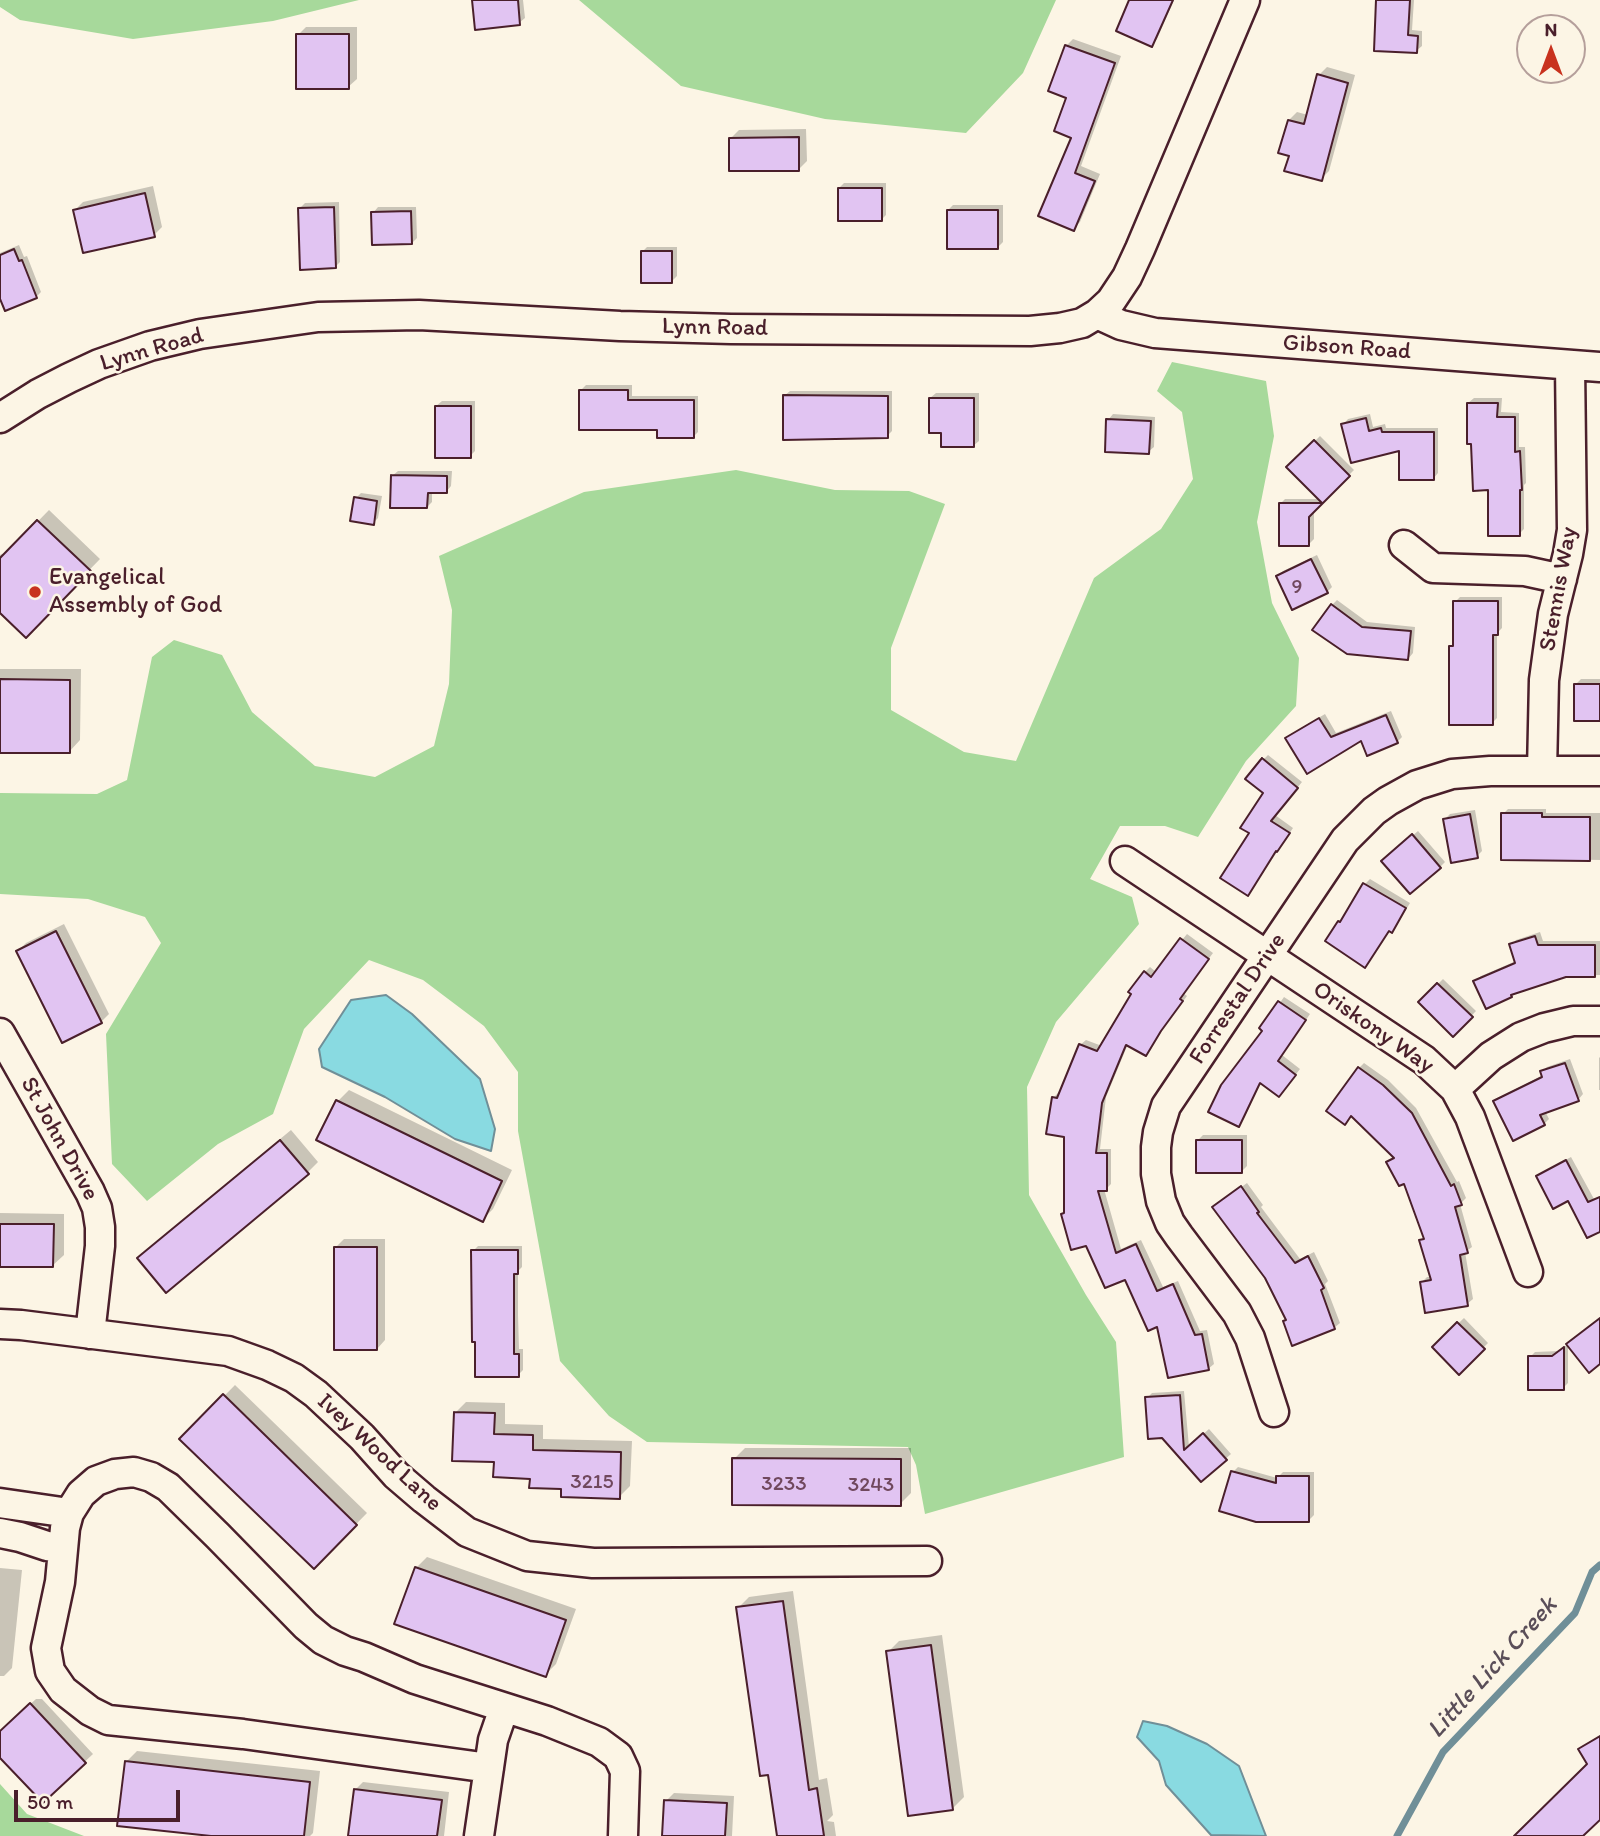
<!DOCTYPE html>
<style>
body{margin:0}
#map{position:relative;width:1600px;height:1836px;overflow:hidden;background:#fcf5e5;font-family:Itim,sans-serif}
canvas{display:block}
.north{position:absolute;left:1516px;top:14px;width:70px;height:70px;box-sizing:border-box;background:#fcf5e5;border:2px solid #b59f9b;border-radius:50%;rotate:0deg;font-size:19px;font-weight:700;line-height:28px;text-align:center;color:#4a1f2b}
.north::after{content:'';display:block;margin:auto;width:24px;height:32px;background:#c8321e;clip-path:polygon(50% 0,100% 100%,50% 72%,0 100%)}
.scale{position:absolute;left:14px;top:1790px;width:166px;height:32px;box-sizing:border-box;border:4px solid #4a1f2b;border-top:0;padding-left:9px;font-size:21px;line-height:24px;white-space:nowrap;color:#4a1f2b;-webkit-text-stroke:5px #fcf5e5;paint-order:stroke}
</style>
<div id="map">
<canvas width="1600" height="1836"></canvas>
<div class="north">N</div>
<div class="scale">50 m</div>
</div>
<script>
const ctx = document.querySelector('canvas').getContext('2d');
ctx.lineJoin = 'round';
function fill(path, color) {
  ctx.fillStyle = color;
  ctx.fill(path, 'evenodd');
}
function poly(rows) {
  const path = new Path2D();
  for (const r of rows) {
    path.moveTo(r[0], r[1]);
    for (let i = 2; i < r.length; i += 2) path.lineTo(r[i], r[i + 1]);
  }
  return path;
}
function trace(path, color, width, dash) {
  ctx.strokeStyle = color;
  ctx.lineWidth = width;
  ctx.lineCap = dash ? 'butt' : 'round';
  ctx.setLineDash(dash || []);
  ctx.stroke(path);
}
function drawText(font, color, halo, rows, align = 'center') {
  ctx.font = font + ' Itim,sans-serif';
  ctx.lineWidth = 5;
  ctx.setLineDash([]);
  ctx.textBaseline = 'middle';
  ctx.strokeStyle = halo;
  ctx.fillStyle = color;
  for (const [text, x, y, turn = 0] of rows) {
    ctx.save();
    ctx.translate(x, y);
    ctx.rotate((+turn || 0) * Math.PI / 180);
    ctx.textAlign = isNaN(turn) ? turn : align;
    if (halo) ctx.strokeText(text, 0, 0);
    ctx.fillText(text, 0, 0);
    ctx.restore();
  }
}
fill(poly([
 [0,0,359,0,273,21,133,39,20,20,0,7],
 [579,0,1056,0,1023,73,966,133,825,119,681,86],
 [1172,362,1266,381,1274,436,1257,522,1272,603,1299,658,1296,706,1246,761,1198,837,1165,826,1120,826,1090,879,1132,897,1139,924,1056,1022,1027,1087,1029,1195,1086,1295,1116,1342,1124,1457,925,1514,916,1465,908,1447,647,1442,609,1416,560,1361,518,1131,518,1072,484,1026,423,980,369,960,304,1029,273,1114,218,1144,147,1201,112,1164,106,1034,161,943,145,917,88,899,0,894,0,793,97,794,127,780,152,657,174,640,222,655,252,712,315,766,375,777,434,746,449,684,452,610,439,556,584,492,736,470,835,490,909,491,945,504,891,648,891,710,964,752,1016,761,1094,578,1161,529,1193,479,1182,412,1157,391],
 [0,1784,27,1814,84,1836,0,1836]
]), '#a7d99b');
const water = poly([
 [386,995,412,1014,480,1079,495,1129,491,1151,455,1139,385,1097,322,1067,319,1049,351,1000,386,995],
 [1143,1721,1167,1726,1207,1744,1239,1766,1266,1836,1211,1835,1166,1785,1159,1761,1137,1737,1143,1721]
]);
fill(water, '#89dae1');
trace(water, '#708f98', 2);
fill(poly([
 [474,0,523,0,525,18,519,23],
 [1131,0,1174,0,1157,39,1152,45],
 [1378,0,1414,0,1412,30,1422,31,1422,46,1416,51],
 [306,27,357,27,357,79,348,87,298,35],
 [1073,39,1121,56,1081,166,1100,174,1080,222,1073,229,1073,137,1068,97,1066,46],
 [1327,67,1355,75,1329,171,1321,179,1291,154,1289,120,1297,112,1308,115,1319,75],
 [806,129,807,161,799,169,731,138,739,130],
 [844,183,886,183,886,215,881,220,839,188],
 [153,186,162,227,154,235,75,210,83,202],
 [339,202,340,262,335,267,300,208,305,203],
 [953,205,1003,205,1003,242,998,247,948,210],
 [378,207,416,207,417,238,412,243,373,213],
 [19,245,24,257,27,256,41,292,36,297,0,294,0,253],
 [647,247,677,247,677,276,672,281,642,252],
 [586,385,632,385,632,396,698,396,698,432,693,437,659,428,581,390],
 [790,391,892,391,892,431,887,436,784,396],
 [936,393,979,393,979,441,973,446,943,431,930,398],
 [1474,398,1502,398,1501,412,1519,413,1519,447,1525,447,1526,483,1524,485,1524,529,1519,534,1490,489,1468,403],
 [442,401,475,401,475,451,470,456,436,406],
 [1113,414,1155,417,1154,447,1148,452,1108,420],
 [1370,414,1373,427,1385,424,1386,428,1438,428,1438,473,1433,479,1401,449,1343,425,1348,419],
 [1320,436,1354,470,1314,510,1314,539,1309,544,1280,504,1285,499,1320,499,1289,467],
 [398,471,452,471,451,486,446,492,432,492,432,502,427,507,392,476],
 [361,493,382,496,378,518,373,523,356,498],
 [49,510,100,559,26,635,0,610,0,555,2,554,4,556],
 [1317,555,1332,587,1327,592,1278,576,1283,571],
 [1460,597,1502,597,1502,628,1497,633,1497,718,1492,723,1451,647,1455,643,1455,602],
 [1337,600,1367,622,1415,627,1413,653,1408,659,1347,653,1332,605],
 [0,669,81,669,80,740,69,752,0,751],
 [1581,679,1600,679,1600,720,1576,684],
 [1391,711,1402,737,1397,742,1362,739,1288,738,1293,733,1325,714,1336,733],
 [1268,755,1302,782,1275,815,1293,828,1253,888,1251,833,1265,793,1263,760],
 [1508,809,1546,809,1546,813,1600,813,1600,860,1503,858,1503,814],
 [1475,810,1482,851,1477,856,1445,819,1450,814],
 [1418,831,1445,862,1440,867,1389,856],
 [1370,879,1410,903,1397,925,1392,930,1390,930,1370,960,1340,922,1345,917,1365,884],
 [64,924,109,1014,101,1022,18,951,26,943],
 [1540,932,1543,941,1600,941,1600,975,1565,976,1515,991,1511,996,1475,981,1481,976,1516,961,1511,945,1516,940],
 [1187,934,1213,953,1183,993,1187,996,1166,1024,1151,1049,1146,1054,1128,1044,1106,1097,1100,1149,1111,1149,1111,1184,1106,1189,1104,1189,1121,1249,1141,1240,1163,1287,1178,1281,1200,1331,1207,1330,1214,1364,1208,1369,1159,1325,1126,1277,1087,1244,1063,1214,1065,1211,1065,1135,1053,1098,1058,1093,1060,1093,1080,1045,1086,1040,1102,1046,1145,972,1150,967,1156,972],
 [1443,979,1476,1011,1453,1035,1420,1002],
 [1284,997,1310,1014,1282,1055,1300,1069,1284,1090,1261,1082,1244,1119,1238,1125,1265,1030,1262,1028],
 [1600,1057,1600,1090,1599,1090,1599,1058],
 [1570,1059,1583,1094,1578,1100,1545,1111,1549,1119,1544,1124,1495,1102,1500,1097,1543,1075,1542,1072,1547,1067],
 [1364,1063,1388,1080,1416,1108,1457,1182,1459,1181,1466,1198,1460,1204,1472,1247,1465,1252,1473,1299,1467,1304,1422,1282,1427,1277,1432,1277,1421,1241,1425,1237,1404,1181,1389,1162,1395,1156,1352,1115,1350,1117,1359,1068],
 [349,1090,512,1170,493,1209,482,1220,338,1101],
 [291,1130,318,1162,307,1173,150,1247],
 [1203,1135,1247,1135,1247,1166,1241,1172,1198,1140],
 [1571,1157,1594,1199,1600,1196,1600,1230,1569,1199,1538,1177,1543,1172],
 [1247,1183,1263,1205,1261,1207,1300,1259,1314,1252,1328,1281,1325,1284,1340,1323,1334,1328,1288,1319,1267,1277,1214,1207],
 [0,1213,64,1214,64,1255,52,1266,0,1266],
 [344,1239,385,1239,385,1340,377,1349,336,1247],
 [478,1246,522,1246,522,1267,518,1271,518,1315,519,1349,523,1349,523,1370,518,1375,473,1251],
 [1464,1318,1488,1343,1459,1372,1434,1347],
 [1568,1344,1568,1383,1563,1388,1530,1357,1535,1352,1559,1351],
 [235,1385,367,1513,314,1567,182,1439],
 [1184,1391,1189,1447,1209,1429,1231,1454,1201,1480,1147,1398,1152,1393],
 [466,1402,505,1403,505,1424,543,1425,543,1439,632,1441,630,1486,619,1497,563,1487,531,1477,496,1460,455,1413],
 [745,1448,911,1448,911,1493,900,1504,734,1459],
 [1238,1467,1277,1478,1283,1472,1314,1472,1314,1515,1309,1520,1233,1472],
 [427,1557,576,1609,556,1664,545,1675,416,1568],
 [0,1568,22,1570,12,1668,4,1676,0,1676],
 [793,1591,819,1780,827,1778,833,1815,827,1821,834,1822,836,1836,779,1836,738,1608,749,1597],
 [942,1635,964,1797,953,1808,888,1652,899,1641],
 [36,1699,42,1699,93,1754,43,1801,0,1755,0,1732],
 [137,1751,320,1771,313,1833,310,1836,226,1836,126,1762],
 [363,1782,449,1792,444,1836,350,1836,355,1790],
 [674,1793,734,1796,732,1836,664,1836,666,1801]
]), '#0003');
trace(poly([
 [1397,1836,1443,1752,1575,1613,1592,1572,1600,1565]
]), '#708f98', 7);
const building = poly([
 [472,0,518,0,520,25,475,30,472,0],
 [1129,0,1173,0,1152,47,1116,31,1129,0],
 [1376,0,1410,0,1408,35,1418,36,1417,53,1374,51,1376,0],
 [296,34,349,34,349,89,296,89,296,34],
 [1065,45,1115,63,1075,173,1095,181,1074,231,1038,216,1071,138,1054,131,1066,98,1048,91,1065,45],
 [1317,74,1348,83,1322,181,1284,171,1289,156,1278,153,1288,120,1304,124,1317,74],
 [799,137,799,171,729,171,729,138,799,137],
 [838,188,882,188,882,221,838,221,838,188],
 [145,193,155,237,83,253,73,210,145,193],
 [334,207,336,268,300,270,298,208,334,207],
 [947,210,998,210,998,249,947,249,947,210],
 [411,211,412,244,372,245,371,212,411,211],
 [14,249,19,261,22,260,37,298,5,311,0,299,0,255,14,249],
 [641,251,672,251,672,283,641,283,641,251],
 [579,390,628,390,628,400,694,400,694,438,657,438,657,430,579,430,579,390],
 [783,395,888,396,888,438,783,440,783,395],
 [929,398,974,398,974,447,941,447,941,433,929,433,929,398],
 [1467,403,1498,403,1497,417,1515,417,1515,452,1520,451,1522,490,1520,490,1520,536,1488,536,1488,490,1473,491,1471,444,1467,444,1467,403],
 [435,406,471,406,471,458,435,458,435,406],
 [1366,418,1369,431,1381,428,1382,432,1434,432,1434,480,1399,480,1399,451,1351,463,1341,424,1366,418],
 [1106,419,1151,421,1149,454,1105,452,1106,419],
 [1314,440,1350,476,1309,517,1309,546,1279,546,1279,503,1322,503,1286,467,1314,440],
 [391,475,447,476,447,493,428,493,427,508,390,508,391,475],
 [354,497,377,501,374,525,350,521,354,497],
 [37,520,91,571,26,638,0,613,0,558,37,520],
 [1311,559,1328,593,1292,610,1276,576,1311,559],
 [1453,601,1498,601,1498,635,1493,635,1493,725,1449,725,1449,646,1453,646,1453,601],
 [1331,604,1362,627,1411,631,1408,660,1347,654,1312,630,1331,604],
 [0,679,70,680,70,753,0,753,0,679],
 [1574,684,1600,684,1600,721,1574,721,1574,684],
 [1386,715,1398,743,1367,756,1361,741,1307,774,1285,738,1319,718,1331,737,1386,715],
 [1262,758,1298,788,1271,821,1290,833,1277,852,1276,851,1248,896,1220,878,1249,833,1240,828,1263,793,1245,779,1262,758],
 [1501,813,1542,813,1542,817,1590,817,1590,861,1501,860,1501,813],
 [1470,814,1478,858,1451,863,1443,819,1470,814],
 [1412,834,1441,868,1410,894,1381,861,1412,834],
 [1363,883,1406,908,1392,933,1389,931,1365,968,1325,941,1338,921,1340,922,1363,883],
 [56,931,102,1023,62,1043,16,951,56,931],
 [1535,936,1538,945,1595,945,1595,977,1566,977,1511,995,1512,997,1486,1009,1473,981,1515,963,1509,944,1535,936],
 [1180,938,1209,959,1180,999,1183,1001,1161,1031,1146,1056,1126,1045,1102,1103,1096,1153,1107,1153,1107,1191,1098,1191,1116,1253,1136,1244,1157,1291,1173,1284,1195,1335,1202,1334,1209,1370,1168,1378,1157,1327,1148,1331,1125,1280,1105,1288,1086,1246,1071,1250,1061,1214,1064,1213,1064,1137,1046,1134,1052,1097,1057,1098,1079,1044,1097,1051,1131,994,1128,992,1144,971,1151,977,1180,938],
 [1437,983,1473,1017,1453,1037,1418,1002,1437,983],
 [1278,1001,1306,1020,1278,1061,1296,1075,1279,1097,1260,1083,1239,1127,1208,1112,1221,1085,1262,1031,1259,1028,1278,1001],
 [1565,1063,1579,1101,1540,1115,1545,1125,1513,1141,1493,1101,1542,1077,1540,1071,1565,1063],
 [1358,1067,1383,1085,1412,1113,1451,1186,1454,1184,1462,1205,1455,1207,1468,1253,1460,1255,1468,1306,1425,1313,1420,1282,1431,1280,1419,1240,1424,1239,1404,1184,1399,1186,1386,1162,1394,1158,1351,1116,1345,1125,1326,1111,1358,1067],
 [336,1100,502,1181,483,1222,316,1140,336,1100],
 [280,1140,309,1174,166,1293,137,1258,280,1140],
 [1196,1140,1242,1140,1242,1173,1196,1173,1196,1140],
 [1566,1160,1588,1202,1600,1197,1600,1232,1587,1238,1568,1201,1553,1209,1536,1176,1566,1160],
 [1241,1186,1259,1212,1257,1213,1295,1263,1308,1256,1324,1288,1321,1290,1335,1329,1292,1346,1283,1321,1286,1320,1265,1278,1212,1207,1241,1186],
 [0,1224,54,1224,53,1267,0,1267,0,1224],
 [334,1247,377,1247,377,1350,334,1350,334,1247],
 [471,1250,518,1250,518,1274,514,1274,514,1354,519,1354,519,1377,475,1377,475,1342,472,1342,471,1250],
 [1600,1318,1600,1364,1589,1373,1566,1344,1600,1318],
 [1457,1322,1485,1349,1459,1375,1432,1347,1457,1322],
 [1564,1347,1564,1390,1528,1390,1528,1356,1552,1356,1564,1347],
 [223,1394,357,1525,314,1569,179,1439,223,1394],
 [1180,1395,1184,1450,1203,1433,1227,1460,1201,1482,1162,1438,1148,1439,1145,1397,1180,1395],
 [454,1412,495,1413,494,1434,533,1435,533,1450,621,1452,620,1499,561,1497,561,1489,529,1488,530,1479,493,1477,494,1462,452,1461,454,1412],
 [732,1458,901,1459,901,1506,732,1505,732,1458],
 [1231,1471,1276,1483,1276,1476,1309,1476,1309,1522,1256,1522,1219,1511,1231,1471],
 [415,1567,566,1620,546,1677,394,1624,415,1567],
 [783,1601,809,1790,817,1788,824,1836,777,1836,768,1775,760,1776,736,1607,783,1601],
 [931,1645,953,1810,908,1816,886,1651,931,1645],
 [30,1703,86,1763,43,1803,0,1758,0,1731,30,1703],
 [1600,1736,1600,1820,1583,1836,1514,1836,1587,1764,1578,1749,1600,1736],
 [125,1761,310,1782,304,1836,211,1836,117,1826,125,1761],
 [354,1789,442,1800,437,1836,348,1836,354,1789],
 [664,1800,727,1803,725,1836,662,1836,664,1800]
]);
fill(building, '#e1c4f2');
trace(building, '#4a1f2b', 2);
const minor = poly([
 [1097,314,1121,325,1155,333,1600,367],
 [0,418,38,394,69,378,99,364,150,346,200,334,318,317,419,315,620,326,731,329,1030,331,1060,328,1082,323,1097,314,1111,301,1127,277,1140,249,1245,0],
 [1404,545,1433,568,1525,571,1562,579],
 [1542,771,1544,680,1553,614,1568,554,1572,530,1570,365],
 [1125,861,1424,1060,1455,1089,1470,1117,1528,1272],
 [0,1033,90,1192,97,1208,100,1227,100,1246,90,1334],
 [1455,1089,1491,1056,1521,1037,1544,1028,1573,1021,1600,1021],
 [0,1324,21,1325,228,1351,267,1365,294,1378,316,1394,362,1437,396,1475,424,1499,467,1532,527,1556,593,1563,927,1561],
 [1274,1412,1250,1338,1237,1313,1179,1236,1170,1223,1161,1201,1156,1174,1156,1147,1158,1132,1166,1106,1345,840,1374,811,1388,801,1417,785,1452,774,1490,771,1600,771],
 [0,1503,69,1513],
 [0,1533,20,1537,47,1546,63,1548],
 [489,1768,243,1734,108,1720,90,1711,63,1690,50,1671,46,1648,60,1582,65,1528,69,1513,81,1494,96,1481,115,1474,134,1472,151,1477,168,1487,218,1536,306,1626,323,1640,345,1651,364,1657,415,1679,547,1721,599,1742,618,1756,625,1771,623,1836],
 [479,1836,493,1740,504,1708]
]);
trace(minor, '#4a1f2b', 33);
trace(minor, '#fcf5e5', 28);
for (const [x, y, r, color] of [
 [35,592,7,"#c8321e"]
]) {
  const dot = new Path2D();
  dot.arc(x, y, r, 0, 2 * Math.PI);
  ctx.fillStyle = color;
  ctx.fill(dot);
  trace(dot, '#fcf5e5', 2.5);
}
drawText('21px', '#70485d', null, [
 ["9",1297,588],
 ["3215",592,1483],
 ["3233",784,1485],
 ["3243",871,1486]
]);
drawText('24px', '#4a1f2b', '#fcf5e5', [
 ["Lynn Road",715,328,1],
 ["Gibson Road",1347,348,4],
 ["Lynn Road",152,350,-16],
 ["Stennis Way",1559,589,-80],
 ["Forrestal Drive",1238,999,-56],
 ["Oriskony Way",1373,1028,35],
 ["St John Drive",59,1139,61],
 ["Ivey Wood Lane",379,1453,43]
]);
drawText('24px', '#4a1f2b', '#fcf5e5', [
 ["Evangelical",49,578],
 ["Assembly of God",49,606]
], 'left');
drawText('italic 26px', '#5a4e58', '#fcf5e5', [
 ["Little Lick Creek",1493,1668,-48]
]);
</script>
